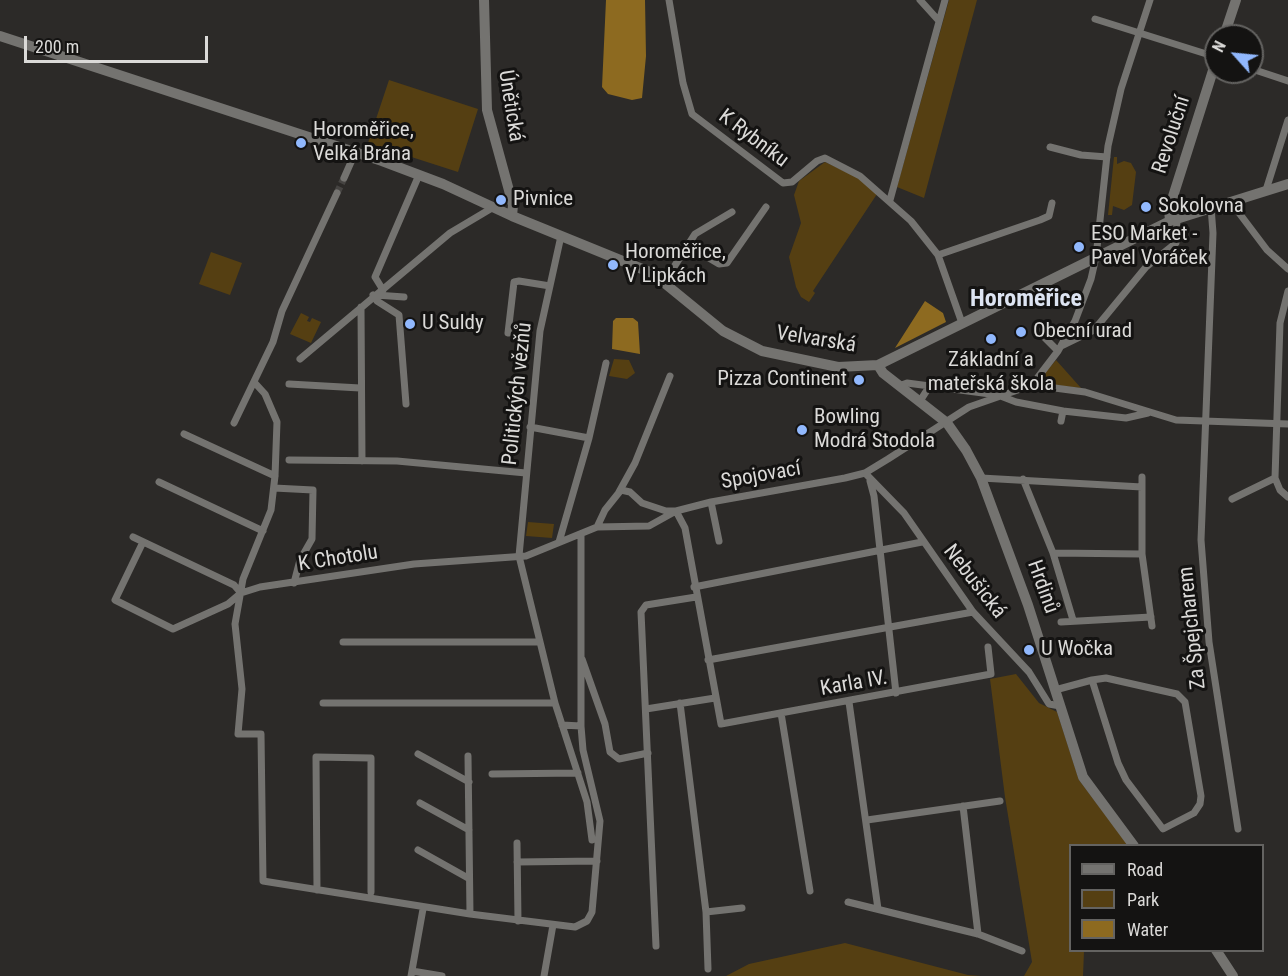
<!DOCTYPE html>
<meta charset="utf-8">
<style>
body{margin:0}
#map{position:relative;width:1288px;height:976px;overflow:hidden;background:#2c2a28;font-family:"Roboto Condensed",sans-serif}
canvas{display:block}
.legend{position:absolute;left:1069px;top:844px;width:195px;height:108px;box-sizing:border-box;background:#141312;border:2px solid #646361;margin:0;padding:8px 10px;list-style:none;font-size:18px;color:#dbdad8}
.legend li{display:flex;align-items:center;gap:12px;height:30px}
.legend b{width:30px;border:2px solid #646361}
.north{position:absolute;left:1204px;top:24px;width:60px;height:60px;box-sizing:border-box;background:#141312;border:2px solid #646361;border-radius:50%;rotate:297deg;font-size:16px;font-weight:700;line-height:24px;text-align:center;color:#dbdad8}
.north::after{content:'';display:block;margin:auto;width:21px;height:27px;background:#91b8fd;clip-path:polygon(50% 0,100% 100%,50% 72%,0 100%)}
.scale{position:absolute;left:24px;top:36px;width:184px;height:27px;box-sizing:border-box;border:3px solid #dbdad8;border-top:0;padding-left:8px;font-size:18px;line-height:21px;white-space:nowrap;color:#dbdad8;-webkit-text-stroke:4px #141312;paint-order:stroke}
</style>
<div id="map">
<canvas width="1288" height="976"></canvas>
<ul class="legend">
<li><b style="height:8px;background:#747370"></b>Road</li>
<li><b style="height:16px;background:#553f12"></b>Park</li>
<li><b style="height:16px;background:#8d6a20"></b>Water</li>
</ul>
<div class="north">N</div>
<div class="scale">200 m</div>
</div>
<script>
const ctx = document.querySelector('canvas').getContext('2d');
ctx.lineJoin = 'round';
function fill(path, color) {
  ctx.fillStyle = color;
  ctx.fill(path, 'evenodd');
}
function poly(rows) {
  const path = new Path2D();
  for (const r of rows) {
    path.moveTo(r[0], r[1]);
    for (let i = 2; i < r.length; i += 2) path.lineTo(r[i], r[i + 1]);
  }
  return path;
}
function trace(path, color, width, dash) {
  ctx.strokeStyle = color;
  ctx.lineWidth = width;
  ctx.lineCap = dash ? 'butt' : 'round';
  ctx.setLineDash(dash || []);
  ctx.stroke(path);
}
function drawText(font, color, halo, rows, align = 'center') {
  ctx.font = font + ' "Roboto Condensed",sans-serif';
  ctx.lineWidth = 6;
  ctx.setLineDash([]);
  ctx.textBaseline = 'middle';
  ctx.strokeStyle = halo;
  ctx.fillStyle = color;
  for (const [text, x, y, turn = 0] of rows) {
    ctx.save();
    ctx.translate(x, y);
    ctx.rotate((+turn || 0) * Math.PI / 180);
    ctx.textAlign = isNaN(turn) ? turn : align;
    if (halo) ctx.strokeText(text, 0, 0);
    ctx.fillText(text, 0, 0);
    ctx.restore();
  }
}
fill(poly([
 [949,0,977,0,924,198,897,187],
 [389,80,478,109,458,172,368,143],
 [1114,157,1117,157,1117,164,1124,161,1131,163,1136,172,1132,205,1124,210,1113,206,1112,215,1108,215],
 [825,162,859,178,877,194,813,291,815,293,809,302,801,297,796,287,789,257,801,223,794,195,799,181],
 [211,252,242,263,230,295,199,284],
 [301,313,309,317,307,321,310,322,312,318,321,322,311,343,290,334],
 [614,359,629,360,635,373,627,379,609,376],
 [1056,360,1081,388,1037,383],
 [528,522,554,524,552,538,526,536],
 [1016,674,1039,703,1057,712,1079,780,1128,845,1070,846,1070,950,1084,951,1083,976,1024,976,1032,962,1005,797,990,679],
 [845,943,968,975,981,976,726,976,749,964]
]), '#553f12');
fill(poly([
 [606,0,645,0,646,56,642,98,632,100,608,94,602,87],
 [925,301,943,313,946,322,895,348],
 [624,318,633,318,638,322,640,354,612,349,613,321,616,318]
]), '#8d6a20');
trace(poly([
 [337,193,344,178]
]), '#464442', 7, [7, 3.5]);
trace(poly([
 [669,0,683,83,692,114,783,183,792,182,817,161,825,158,860,176,911,221,938,255,962,323],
 [920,0,939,21],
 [1095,19,1216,57],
 [1252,69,1288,81],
 [1050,147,1081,155,1107,157],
 [344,178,355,153],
 [1266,190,1288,120],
 [890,200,945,0],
 [1230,201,1267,250,1288,269],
 [1211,207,1213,233,1201,540,1209,642,1238,829],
 [561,236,540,331,519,556,555,703,587,802,592,840],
 [687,245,719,264,727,263,766,207],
 [938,255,1040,220,1049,216,1052,203],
 [665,281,695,234,732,212],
 [383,290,375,277,419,175],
 [1288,291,1280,323,1275,478,1280,490,1288,497],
 [373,295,377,301,399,315,406,404],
 [376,295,404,297],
 [361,307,362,461],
 [1038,331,1058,351],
 [508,333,514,282,519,281,550,286],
 [1061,346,1094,330,1146,267,1176,243,1177,218],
 [300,359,450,233,492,208],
 [254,382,265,394,277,422,275,476,271,510,243,579,235,624,242,689,238,734,261,734,263,881,470,914],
 [289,384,360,388],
 [1032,385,1085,392,1176,420,1288,424],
 [899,386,907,383,998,395,1016,402,1063,411,1126,418,1148,413],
 [920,401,929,387],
 [1061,421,1063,411],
 [234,423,273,342,282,311,337,193],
 [530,427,589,438],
 [184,434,275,476],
 [289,460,397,461,526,473],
 [865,473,904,513,973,612,1029,672,1049,704,1060,706],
 [1142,477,1142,554,1152,626],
 [981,478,1142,487],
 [1023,479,1053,553,1073,620],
 [870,481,874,496,896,693],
 [159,482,263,531],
 [274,488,313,490,312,539,300,560,294,583],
 [619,492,635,463,670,376],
 [1232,499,1275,478],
 [711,502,719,541],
 [676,511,685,528,721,724,991,674,988,647],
 [597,527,605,510,621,490,630,492,642,503,666,511,676,511],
 [133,537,234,585,241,593],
 [143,542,115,600,173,629,228,604,241,593,260,587,414,564,526,556,597,527,649,526,676,511,711,502,845,478,865,473,888,459,969,407,1032,385,1058,351,1075,321,1091,279,1096,257,1108,146,1121,89,1150,0],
 [559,542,589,438,606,363],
 [1053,553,1142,554],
 [694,587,922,542],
 [1061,622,1151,617],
 [343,642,539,642],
 [582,659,605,724,610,752,619,759,648,753],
 [708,660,973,612],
 [1055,690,1092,680,1106,678,1177,694,1185,702,1201,796,1200,804,1194,813,1163,829,1126,780,1118,763,1092,680],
 [849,702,878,909],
 [323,703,555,703],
 [680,703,706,912,708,969],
 [646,709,715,698],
 [781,713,810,891],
 [562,725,581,726],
 [418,754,469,782],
 [468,756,470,914,575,927,587,921,592,912,600,821,583,750,581,726,581,534],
 [492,774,578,773],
 [420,803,469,830],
 [963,806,978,934],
 [867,820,1000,801],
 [517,843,518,921],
 [418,850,468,878],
 [517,862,597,861],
 [317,890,316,757,371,758,371,892],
 [848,902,978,934,1022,951],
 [706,912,742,908],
 [656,946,641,612,646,605,696,597],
 [412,971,442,976],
 [411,976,423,909],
 [544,976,553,925]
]), '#747370', 7);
trace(poly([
 [484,0,487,110,513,205,512,216],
 [0,36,382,161,443,184,512,216,652,273,723,331,762,351,838,367,878,365,1170,221,1288,184],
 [1224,36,1236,0],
 [1170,221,1169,209,1216,61],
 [878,365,883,373,947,423,966,450,981,478,1028,605,1083,777,1134,846],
 [1216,950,1233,976]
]), '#747370', 10);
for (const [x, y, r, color] of [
 [301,143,6,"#91b8fd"],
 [501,200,6,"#91b8fd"],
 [1146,207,6,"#91b8fd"],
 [1079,247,6,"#91b8fd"],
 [613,265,6,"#91b8fd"],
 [410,324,6,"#91b8fd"],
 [1021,332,6,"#91b8fd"],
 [991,339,6,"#91b8fd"],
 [859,380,6,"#91b8fd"],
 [802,430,6,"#91b8fd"],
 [1029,650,6,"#91b8fd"]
]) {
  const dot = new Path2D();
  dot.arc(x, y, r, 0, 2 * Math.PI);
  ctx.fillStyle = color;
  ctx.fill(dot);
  trace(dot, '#141312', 2);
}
drawText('21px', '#dbdad8', '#141312', [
 ["Únětická",510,106,81],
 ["Revoluční",1172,135,-72],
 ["K Rybníku",753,139,37],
 ["Velvarská",816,340,9],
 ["Politických vězňů",518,394,-84],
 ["Spojovací",761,476,-10],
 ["K Chotolu",338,559,-9],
 ["Nebušická",974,582,52],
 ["Hrdinů",1042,587,70],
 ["Za Špejcharem",1193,628,-96],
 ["Karla IV.",854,684,-10]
]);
drawText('21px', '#dbdad8', '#141312', [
 ["Horoměřice,",313,131],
 ["Velká Brána",313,155],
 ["Pivnice",513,200],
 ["Sokolovna",1158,207],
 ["ESO Market -",1091,235],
 ["Pavel Voráček",1091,259],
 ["Horoměřice,",625,253],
 ["V Lipkách",625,277],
 ["U Suldy",422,324],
 ["Obecní urad",1033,332],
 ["Základní a",991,361,"center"],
 ["mateřská škola",991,385,"center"],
 ["Pizza Continent",847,380,"right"],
 ["Bowling",814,418],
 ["Modrá Stodola",814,442],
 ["U Wočka",1041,650]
], 'left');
drawText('bold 24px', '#dde4f2', '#141312', [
 ["Horoměřice",1026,300]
]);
</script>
